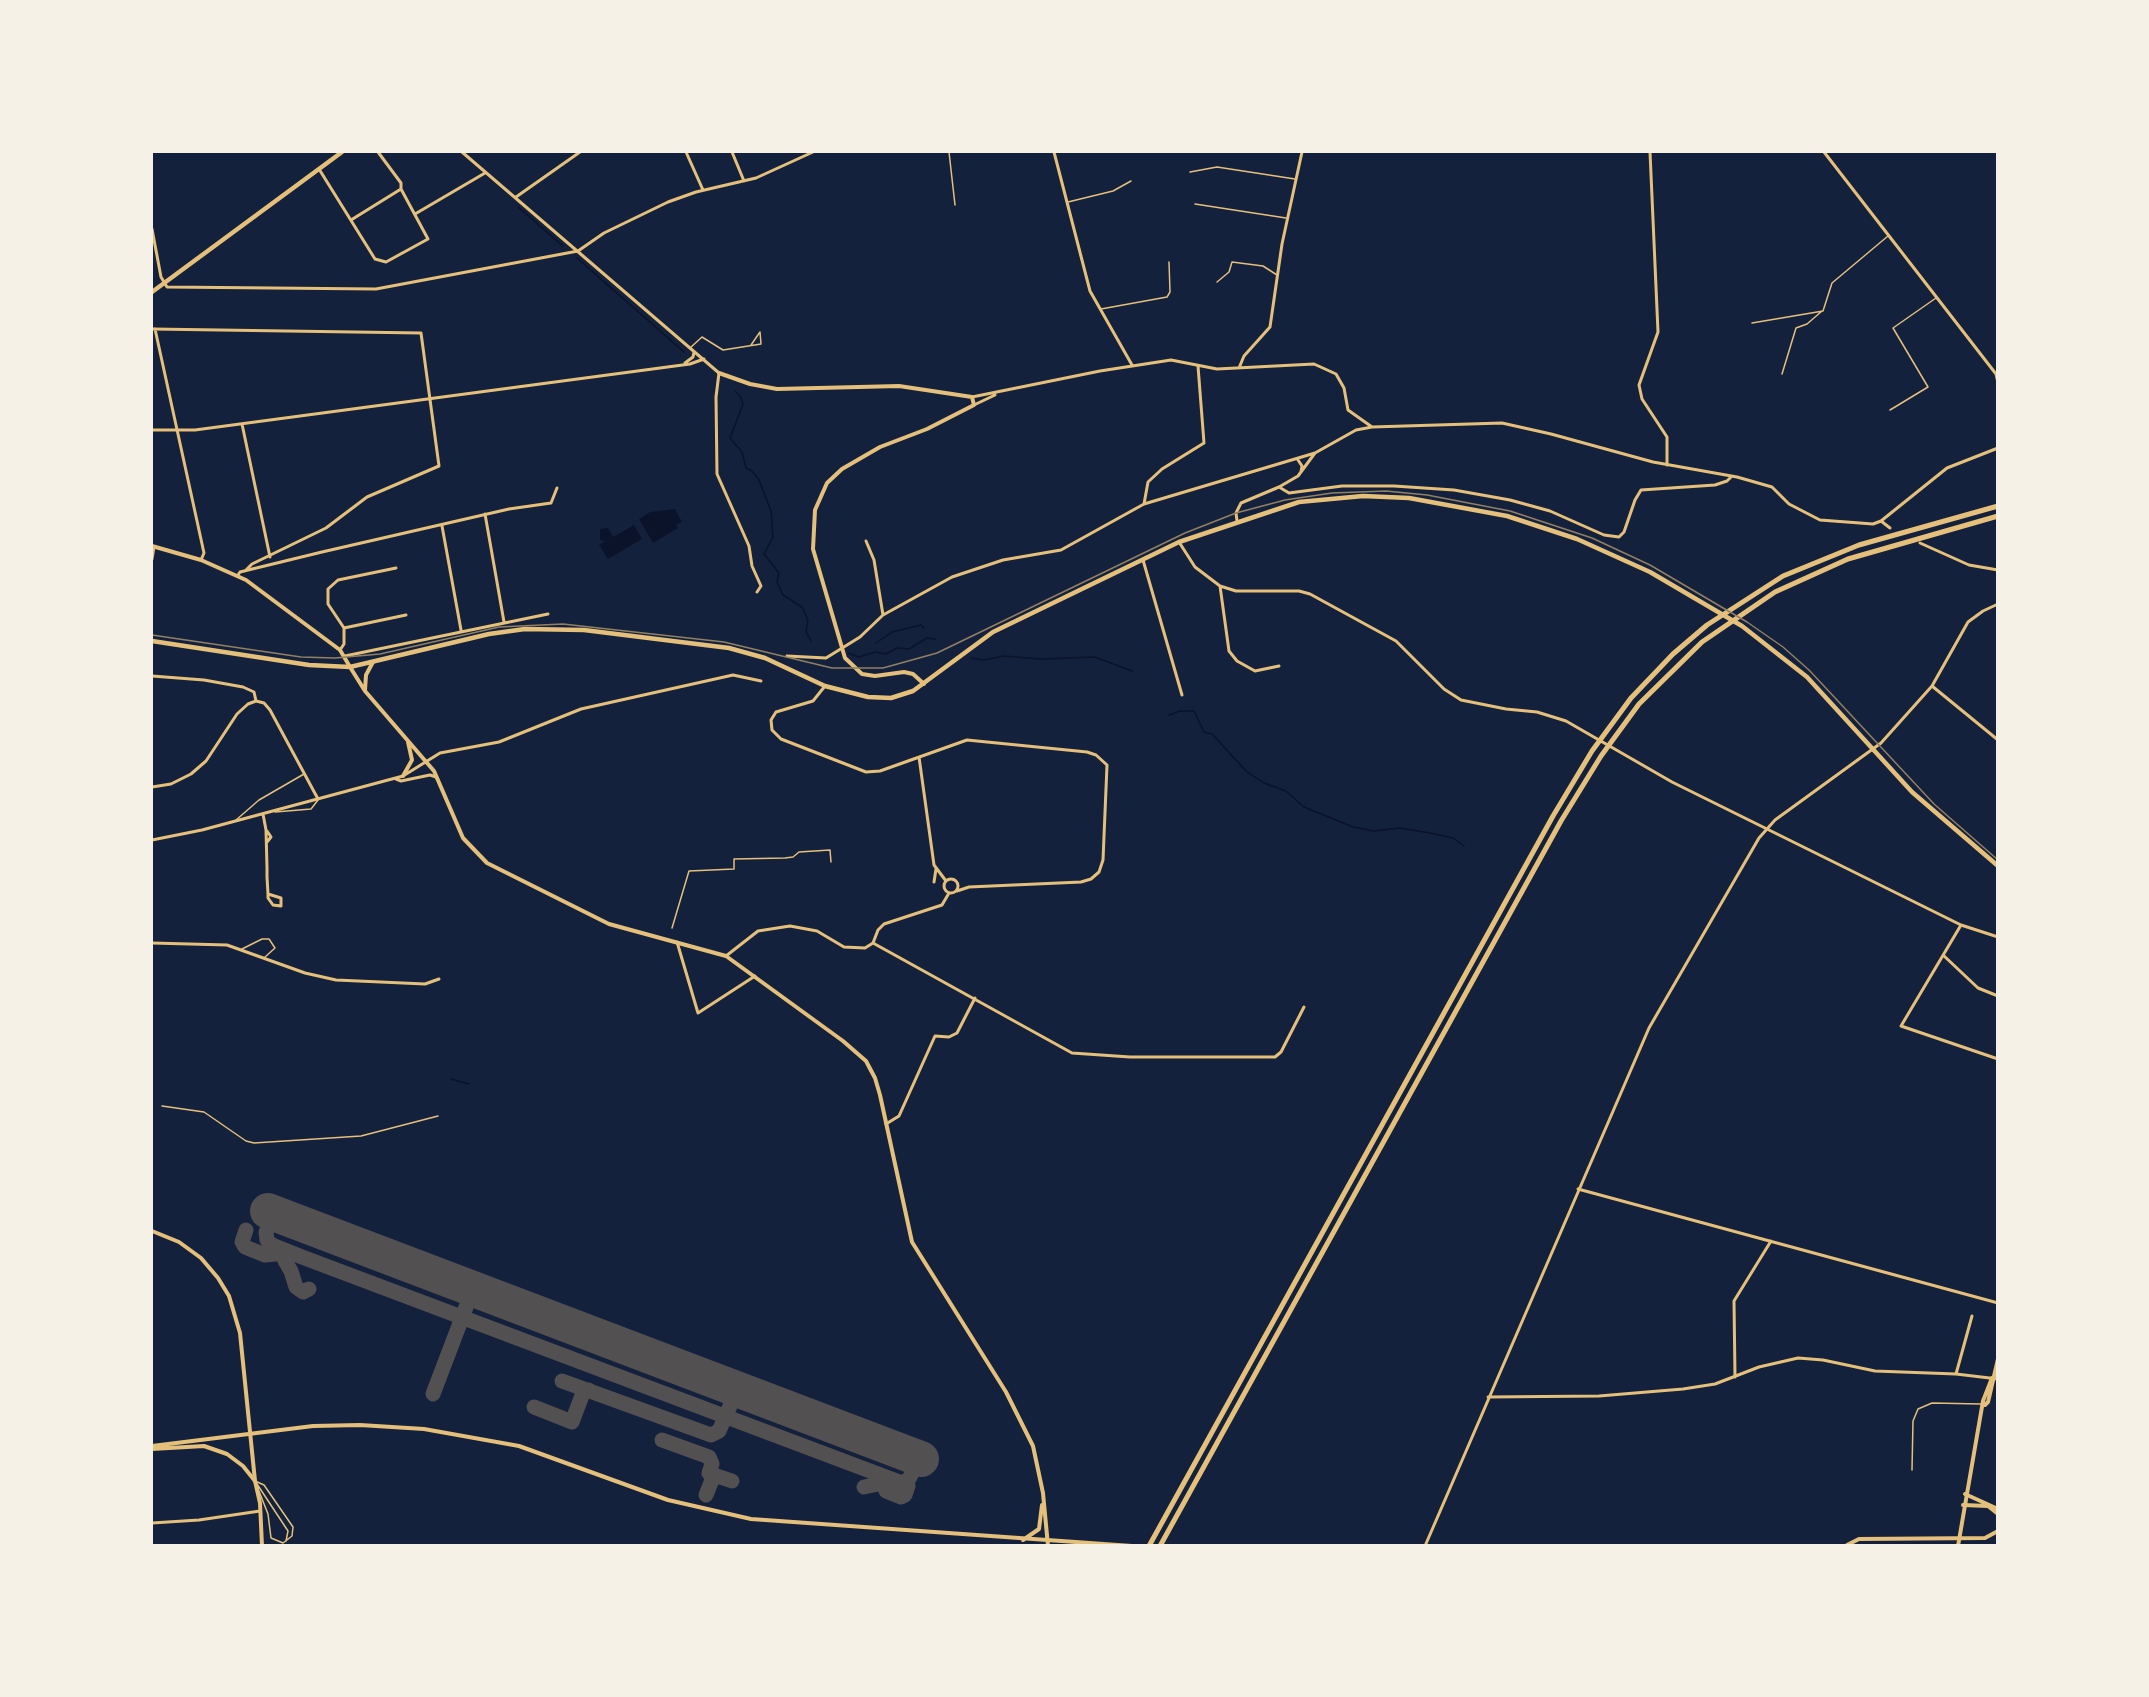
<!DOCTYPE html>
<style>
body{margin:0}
#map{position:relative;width:2149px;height:1697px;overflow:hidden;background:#14213d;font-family:"Sofia Sans Condensed",sans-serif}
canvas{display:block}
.frame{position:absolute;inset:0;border:153px solid #f6f1e7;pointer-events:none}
</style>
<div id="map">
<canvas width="2149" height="1697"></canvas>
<div class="frame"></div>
</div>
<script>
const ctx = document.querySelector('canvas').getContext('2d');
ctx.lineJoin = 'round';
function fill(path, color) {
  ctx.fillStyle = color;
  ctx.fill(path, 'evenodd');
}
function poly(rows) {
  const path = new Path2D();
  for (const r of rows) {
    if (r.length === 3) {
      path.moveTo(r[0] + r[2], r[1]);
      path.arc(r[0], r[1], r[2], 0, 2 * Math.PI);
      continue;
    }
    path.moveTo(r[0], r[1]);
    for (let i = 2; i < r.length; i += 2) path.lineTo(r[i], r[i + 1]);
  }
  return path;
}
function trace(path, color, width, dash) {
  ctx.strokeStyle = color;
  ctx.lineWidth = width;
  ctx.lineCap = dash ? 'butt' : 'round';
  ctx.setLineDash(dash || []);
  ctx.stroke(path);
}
fill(poly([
 [675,509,682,522,676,525,678,528,653,543,639,519,650,512],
 [634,525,642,539,608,559,599,545,605,541,600,540,600,529,608,528,613,537]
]), '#0b132b');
trace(poly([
 [518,207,563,246],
 [577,258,684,352],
 [735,391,740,396,743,404,730,438,742,452,746,468,752,471,759,480,771,511,773,537,764,554,779,573,777,582,783,595,802,607,808,620,806,632,811,641],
 [876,643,892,632,921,625,924,628],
 [848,653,859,657,875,652,886,654,897,648,909,649,927,638,936,639],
 [971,658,984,660,1004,656,1041,659,1095,657,1132,671],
 [1169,715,1180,711,1194,711,1204,732,1212,734,1246,771,1264,783,1286,791,1304,807,1353,827,1374,831,1400,828,1430,833,1453,838,1464,846],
 [451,1079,469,1084]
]), '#0b132b', 1.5);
trace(poly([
 [284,1217,276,1217,271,1221,266,1232,267,1240,272,1245,302,1257,902,1483,909,1479,913,1471,910,1459,903,1453],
 [246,1230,242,1242,245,1247,265,1255,286,1253],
 [292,1253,287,1254,285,1261,291,1271,296,1287,303,1292,309,1289],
 [456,1282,466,1291,467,1305],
 [562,1381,711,1435,719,1431,734,1397,740,1394,750,1394],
 [720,1383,729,1390,731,1401],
 [433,1394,468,1302,478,1294,488,1295],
 [534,1407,572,1422,583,1393,589,1390],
 [662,1440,709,1457,712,1464,709,1473,714,1475],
 [877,1474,883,1480,886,1491,901,1497,905,1495,908,1486],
 [864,1487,893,1481],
 [706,1495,714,1475,732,1481]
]), '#525050', 15);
trace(poly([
 [268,1211,921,1459]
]), '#525050', 36);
trace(poly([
 [949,152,955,205],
 [1190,172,1217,167,1295,179],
 [1068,202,1113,191,1131,181],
 [1195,204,1286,218],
 [1217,282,1229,272,1232,262,1263,266,1277,275],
 [1101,309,1167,297,1170,292,1169,262],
 [1752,323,1823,311,1832,283,1888,236],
 [690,348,702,337,723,350,761,344,760,332,751,345],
 [1782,374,1796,328,1807,324,1822,311],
 [1890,410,1928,387,1893,328,1936,298],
 [275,812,311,809,318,800],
 [236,820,259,800,304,774],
 [672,928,689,871,734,869,734,859,785,858,793,857,799,852,830,850,831,862],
 [242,949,262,939,269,939,275,948,265,957],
 [162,1106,204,1112,246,1141,254,1143,361,1136,438,1116],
 [1912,1470,1913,1421,1918,1409,1932,1403,1981,1404],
 [255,1481,264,1485,293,1527,292,1536,283,1543,271,1538,268,1514,255,1481],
 [257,1484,288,1531,286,1541]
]), '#e5c07b', 1.5);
trace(poly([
 [462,152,719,373,716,397,717,474,749,546,752,566,761,586,757,592],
 [686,152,703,190],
 [732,152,744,181],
 [1054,152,1090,291,1132,365],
 [1650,152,1658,332,1639,385,1642,399,1667,437,1667,465],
 [1824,152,1996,374,1998,383],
 [319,169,375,259,386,262,428,239,401,189,401,183,378,152],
 [516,197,580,152],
 [415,214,485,173],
 [351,220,401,189],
 [152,229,161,277,167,287,376,289,578,251,604,233,668,202,696,192,756,178,813,152],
 [152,329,421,333,439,466,367,497,326,528,252,564,246,570],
 [155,329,204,553,201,560],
 [685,363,693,357,694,352],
 [1239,368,1244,356,1270,327,1282,244,1302,152],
 [972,397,1100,371,1171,360,1217,369,1314,364,1336,374,1344,388,1348,410,1372,427],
 [974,405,995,395],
 [242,424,270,557],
 [152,430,195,430,690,364,704,359],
 [1298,460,1302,466,1301,472],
 [1279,487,1298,476,1315,453,1356,430,1372,427,1502,423,1551,434,1653,462,1737,477,1772,487,1789,504,1820,520,1873,524,1881,521,1947,468,1998,448],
 [1144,504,1148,482,1162,469,1204,443,1198,366],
 [485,514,504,622],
 [1237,521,1236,513,1241,503,1279,487,1289,493,1342,486,1394,486,1454,490,1510,500,1550,511,1604,535,1619,537,1624,532,1635,500,1641,490,1715,485,1727,481,1731,477],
 [1881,521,1890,528],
 [442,526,461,630],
 [866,541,874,560,883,615],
 [1179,542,1195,567,1220,586,1236,591,1299,591,1310,594,1396,641,1444,689,1461,700,1506,709,1537,712,1566,721,1672,782,1961,925,1998,937],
 [1920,543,1969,565,1998,570],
 [152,559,154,547],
 [1143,560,1182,695],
 [238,575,240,572,322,552,509,509,551,503,557,488],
 [1220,586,1229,651,1237,661,1255,671,1279,666],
 [344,628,406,615],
 [340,650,344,644,344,628,328,604,328,589,338,580,396,568],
 [345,656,548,614],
 [787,656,826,658,860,637,883,615,952,577,1003,560,1061,550,1144,504,1315,453],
 [152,676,204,680,243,687,254,692,256,701],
 [825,686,813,701,776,712,771,720,772,730,781,739,866,772,880,771,967,740,1087,752,1096,755,1107,765,1103,860,1099,872,1091,879,1081,882,969,887,957,891],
 [1932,686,1998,740],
 [919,757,934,865,946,881],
 [396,779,401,781,430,775,436,777],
 [152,787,171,784,191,774,206,761,237,714,248,704,256,701,264,703,270,710,318,799],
 [263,814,266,830,267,868,267,877,268,894,268,898,273,905,281,906,281,898,268,894],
 [267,831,271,837,267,842],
 [152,840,202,830,403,776,440,753,499,742,581,709,733,675,761,681],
 [951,886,7],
 [934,882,936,869],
 [1961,925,1901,1026,1998,1059],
 [677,942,698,1013,755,976],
 [152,943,227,945,305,973,336,980,425,984,439,979],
 [873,943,1072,1053,1130,1057,1275,1057,1281,1052,1304,1007],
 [1943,955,1978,988,1998,996],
 [726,956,758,931,790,926,817,931,844,947,865,948,873,943,878,930,884,924,942,905,949,893],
 [886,1124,899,1116,935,1036,949,1037,957,1033,975,998],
 [1578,1189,1998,1303],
 [1956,1374,1972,1316],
 [1735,1377,1734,1301,1771,1241],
 [1488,1397,1599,1396,1683,1389,1715,1384,1759,1367,1798,1358,1823,1360,1875,1371,1956,1374,1998,1379],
 [152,1523,199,1520,260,1511],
 [1425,1546,1649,1028,1759,838,1775,820,1881,743,1932,686,1968,622,1983,611,1998,604]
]), '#e5c07b', 3);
trace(poly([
 [719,373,750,384,777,389,899,386,972,397,974,405,927,429,880,447,842,469,827,483,815,510,813,549,845,658,862,674,875,676,904,672,913,674,924,684],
 [152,546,201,560,246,580,340,650,350,667],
 [152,1231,179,1242,201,1258,218,1278,229,1296,240,1333,255,1481],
 [1985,1405,1988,1402,1998,1359],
 [1958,1546,1983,1401,1992,1378]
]), '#e5c07b', 4);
trace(poly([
 [350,667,365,691,434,771,463,838,487,863,609,924,726,956,843,1041,866,1061,875,1078,880,1095,912,1242,1006,1392,1033,1446,1043,1493,1048,1546],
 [365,690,366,675,373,662],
 [403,776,412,760,408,742],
 [152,1446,313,1426,360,1425,424,1429,519,1446,668,1500,751,1519,1132,1546],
 [152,1449,204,1446,227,1454,243,1466,255,1481,260,1503,262,1546],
 [1965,1494,1998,1509],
 [1963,1505,1988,1506,1998,1514],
 [1023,1540,1039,1529,1042,1505],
 [1847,1545,1859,1539,1985,1538,1998,1531],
 [1816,1546,1958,1546]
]), '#e5c07b', 4);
trace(poly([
 [152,292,342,152],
 [152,641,309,665,350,667,489,634,525,629,584,630,729,648,765,658,825,686,868,697,891,698,913,691,993,632,1179,542,1299,502,1363,496,1409,498,1507,516,1577,539,1650,572,1742,626,1807,677,1912,792,1998,866]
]), '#e5c07b', 4.5);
trace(poly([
 [1149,1546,1553,816,1592,751,1631,698,1673,654,1707,625,1783,576,1859,545,1998,506],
 [1160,1546,1561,821,1601,756,1639,704,1702,642,1775,592,1848,559,1998,516]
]), '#e5c07b', 5);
trace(poly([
 [152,635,301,657,335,658,380,654,499,627,563,624,724,642,832,668,883,668,937,653,1185,533,1236,513,1285,500,1332,493,1386,491,1427,495,1510,511,1592,538,1650,565,1747,622,1783,647,1809,670,1934,804,1998,860]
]), '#918062', 1.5);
</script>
